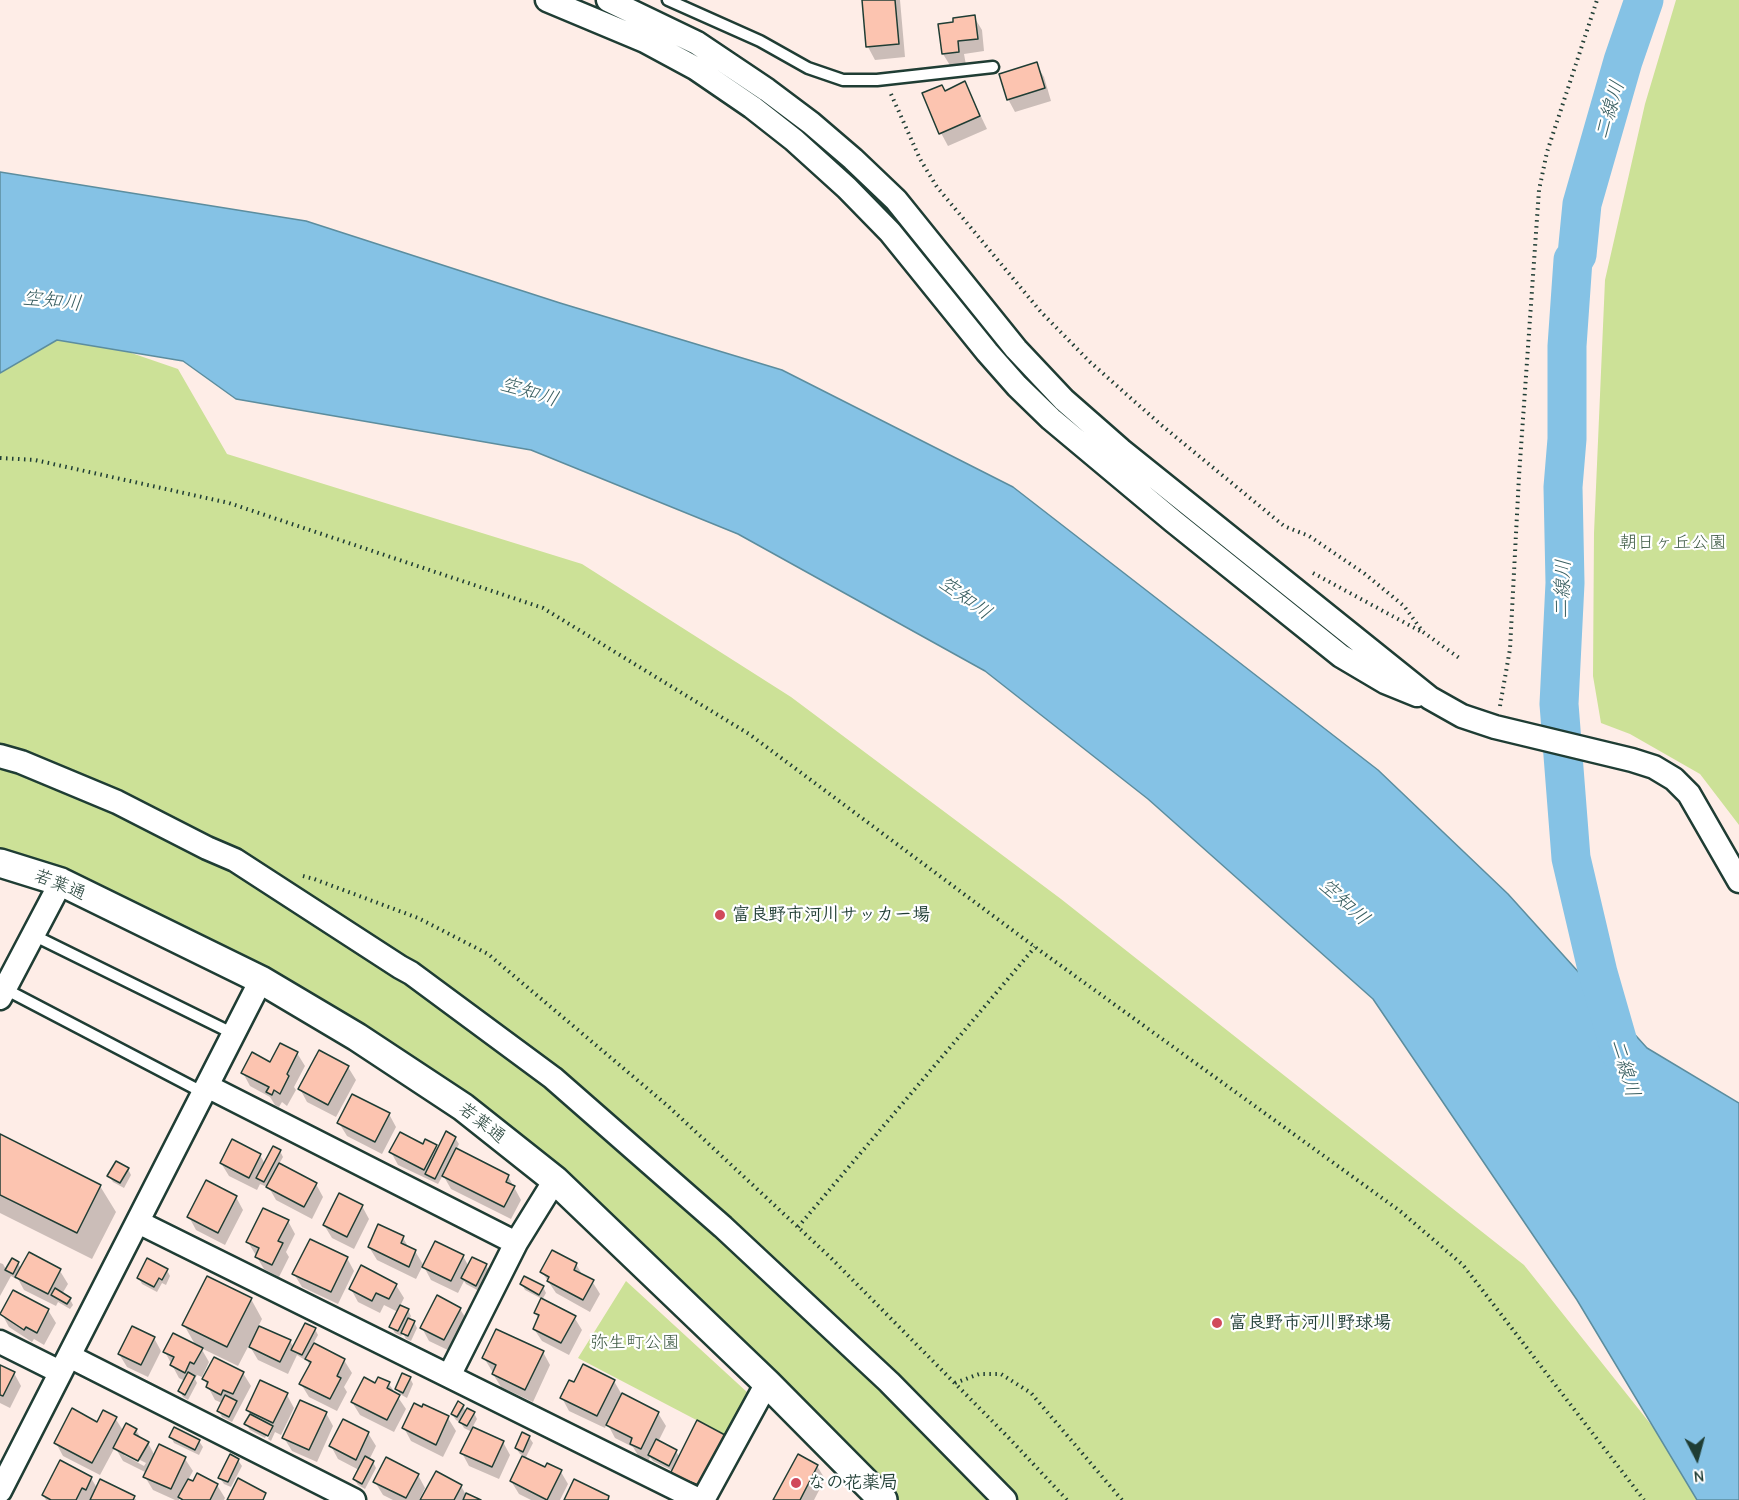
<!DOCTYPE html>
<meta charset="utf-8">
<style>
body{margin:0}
#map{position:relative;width:1739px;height:1500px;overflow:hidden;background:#feede7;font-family:"Comic Neue",sans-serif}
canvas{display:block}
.north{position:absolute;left:1667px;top:1428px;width:60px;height:60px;-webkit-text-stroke:4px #fff;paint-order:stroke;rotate:174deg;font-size:16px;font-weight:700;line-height:24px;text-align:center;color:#1f3d34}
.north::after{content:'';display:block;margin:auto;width:21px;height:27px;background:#1f3d34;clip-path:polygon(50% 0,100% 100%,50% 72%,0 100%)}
</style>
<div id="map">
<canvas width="1739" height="1500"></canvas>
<div class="north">N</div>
</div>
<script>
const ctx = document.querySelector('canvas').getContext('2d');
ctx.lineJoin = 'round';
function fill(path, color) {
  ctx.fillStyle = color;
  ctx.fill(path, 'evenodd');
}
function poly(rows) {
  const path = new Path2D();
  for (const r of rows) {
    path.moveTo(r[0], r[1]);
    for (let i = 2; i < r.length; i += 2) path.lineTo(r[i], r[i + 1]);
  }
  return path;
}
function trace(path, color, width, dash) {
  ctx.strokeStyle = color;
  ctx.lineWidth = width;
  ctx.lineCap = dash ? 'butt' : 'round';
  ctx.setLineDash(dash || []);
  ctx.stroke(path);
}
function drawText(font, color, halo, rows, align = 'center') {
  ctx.font = font + ' "Comic Neue","Klee One",sans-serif';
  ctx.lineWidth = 4.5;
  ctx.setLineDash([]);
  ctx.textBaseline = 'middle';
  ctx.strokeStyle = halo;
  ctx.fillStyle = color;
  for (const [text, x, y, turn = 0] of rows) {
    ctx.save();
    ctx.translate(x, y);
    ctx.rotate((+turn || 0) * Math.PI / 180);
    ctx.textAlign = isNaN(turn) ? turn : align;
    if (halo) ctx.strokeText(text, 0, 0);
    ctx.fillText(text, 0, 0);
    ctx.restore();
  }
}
fill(poly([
 [1676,0,1739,0,1739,825,1700,774,1630,734,1601,723,1593,676,1594,533,1605,280,1645,104],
 [50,325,178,369,227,454,582,564,791,697,1061,899,1524,1265,1711,1500,883,1500,555,1180,357,1037,0,863,0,352],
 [626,1281,748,1393,725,1435,578,1358]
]), '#cce197');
const water = poly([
 [0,172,306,221,560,303,782,370,1013,487,1378,770,1508,894,1647,1048,1739,1103,1739,1500,1697,1500,1577,1300,1373,999,1148,799,985,671,738,534,531,450,236,399,183,361,57,340,0,373,0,172]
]);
fill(water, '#85c2e5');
trace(water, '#5c8d9e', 1.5);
fill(poly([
 [863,0,900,0,905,57,875,60,868,47],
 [974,17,982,30,984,51,964,54,966,65,951,67,943,54],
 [1036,64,1044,77,1051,101,1015,112,1008,99],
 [965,83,987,129,948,146,941,133,924,94,945,92],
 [297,1053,305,1066,294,1087,296,1090,287,1106,282,1102,279,1107,275,1105,270,1097,250,1086,243,1073],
 [348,1067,356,1080,336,1117,307,1102,300,1089],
 [389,1114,396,1127,382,1154,347,1136,339,1123],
 [0,1136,100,1186,116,1212,92,1259,0,1213],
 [455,1138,459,1144,456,1150,508,1176,521,1200,511,1219,451,1189,443,1175,438,1184,398,1165,391,1152,423,1146,436,1146,438,1150],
 [280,1151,283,1157,279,1164,316,1184,323,1197,312,1219,276,1200,268,1186,267,1187,260,1184,257,1190,229,1176,221,1163,260,1155,265,1164],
 [128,1169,131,1175,124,1188,113,1182,109,1176],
 [236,1197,243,1210,225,1245,196,1230,189,1217],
 [362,1206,369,1219,354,1249,332,1238,324,1225],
 [288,1221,295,1234,286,1252,289,1257,279,1277,264,1269,248,1242],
 [403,1238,409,1248,415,1251,424,1266,463,1256,469,1267,486,1265,489,1271,479,1291,466,1284,464,1281,458,1293,431,1280,423,1265,416,1279,377,1260,369,1247],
 [29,1254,60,1271,68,1284,62,1294,70,1299,73,1305,70,1309,58,1302,56,1306,24,1290,17,1277,16,1279,11,1276,0,1296,0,1263,3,1264,7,1271,13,1260,18,1263,21,1269],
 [347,1258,354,1271,338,1304,302,1287,294,1274],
 [576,1264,583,1276,592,1281,600,1294,590,1312,556,1293,542,1272],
 [167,1270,170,1276,166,1285,162,1283,157,1292,142,1284,139,1278],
 [522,1284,543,1287,546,1293,542,1300,574,1317,582,1330,569,1355,542,1341,534,1329,539,1319,535,1313,542,1299,525,1290],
 [396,1285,404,1298,400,1306,408,1310,411,1316,409,1320,414,1322,417,1328,411,1341,406,1339,403,1333,401,1336,395,1333,391,1327,398,1312,384,1305,380,1313,358,1302,351,1289],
 [251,1299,262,1319,258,1327,290,1341,294,1348,315,1329,318,1335,313,1344,344,1360,352,1373,344,1387,347,1392,337,1411,309,1397,301,1384,310,1366,306,1358,305,1360,297,1355,288,1374,258,1360,249,1345,238,1366,201,1348,209,1362,202,1377,197,1375,195,1379,197,1383,188,1400,183,1397,180,1391,185,1381,179,1378,165,1352,196,1346,184,1325],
 [460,1309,468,1322,452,1352,429,1341,422,1328],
 [48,1310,56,1323,44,1345,34,1339,32,1342,9,1327,2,1314],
 [154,1338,161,1351,148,1377,127,1367,119,1354],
 [543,1352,550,1365,533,1402,501,1387,493,1374,494,1372,492,1371,484,1358],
 [0,1367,14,1373,21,1386,10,1408,0,1403],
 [243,1373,251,1386,232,1422,222,1417,219,1411,222,1403,215,1400,204,1379],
 [410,1378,413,1384,407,1398,400,1394,396,1388],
 [614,1381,622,1395,658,1413,666,1426,658,1442,676,1451,680,1458,724,1436,731,1449,708,1499,679,1487,673,1471,653,1461,650,1457,648,1462,639,1457,633,1447,615,1438,607,1423,605,1428,569,1411,562,1398,575,1384],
 [389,1384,406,1409,394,1432,360,1415,352,1402,376,1385],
 [287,1395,294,1408,281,1435,275,1432,271,1441,268,1439,272,1430,269,1430,265,1438,250,1430,246,1424,251,1415,248,1410],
 [463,1406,466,1412,474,1413,477,1419,472,1428,503,1442,510,1455,499,1479,469,1466,462,1453,472,1432,464,1428,461,1423,456,1420,452,1414],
 [423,1409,448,1418,456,1431,443,1457,411,1441,404,1428],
 [326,1413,333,1426,317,1462,292,1451,284,1438],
 [115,1418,124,1432,136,1430,142,1440,148,1443,155,1456,185,1459,193,1471,188,1480,217,1485,225,1498,224,1500,181,1500,180,1497,179,1500,175,1500,153,1490,145,1477,147,1473,123,1461,115,1447,100,1475,63,1456,56,1443,98,1424],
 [124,1452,146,1463,144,1466,124,1455],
 [368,1433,376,1446,369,1460,373,1462,376,1468,365,1489,358,1485,354,1479,359,1470,338,1459,331,1446],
 [171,1437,199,1441,203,1447,199,1455,174,1443],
 [529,1437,533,1443,525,1459,546,1469,561,1472,568,1484,560,1500,531,1500,519,1494,511,1481,524,1456,520,1454,516,1448],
 [238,1460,242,1466,231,1487,224,1484,220,1478],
 [817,1466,825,1479,814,1500,775,1500],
 [418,1475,425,1488,419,1500,393,1500,383,1495,375,1482],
 [91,1478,97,1488,134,1497,136,1500,46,1500,43,1495],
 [461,1486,466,1495,477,1500,422,1500]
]), '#0003');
trace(poly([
 [1621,1053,1598,973,1571,858,1559,704,1565,583,1563,487,1567,439,1567,346,1573,260,1577,255,1582,204,1623,61,1644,0]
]), '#85c2e5', 39);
const building = poly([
 [862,0,895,0,899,44,866,47,862,0],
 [975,15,978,39,958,41,959,52,942,54,938,24,953,22,953,18,975,15],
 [1037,62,1045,88,1007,100,999,74,1037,62],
 [965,81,980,116,939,134,922,93,942,85,945,91,965,81],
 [280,1043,298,1052,287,1074,289,1076,280,1094,274,1090,272,1095,266,1092,269,1087,241,1073,252,1052,270,1062,280,1043],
 [319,1050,349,1066,328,1105,298,1089,319,1050],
 [352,1094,390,1113,375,1142,337,1123,352,1094],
 [446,1131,456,1137,435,1179,425,1174,446,1131],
 [400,1132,423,1144,425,1139,437,1145,424,1170,389,1152,400,1132],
 [0,1134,101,1185,77,1233,0,1195,0,1134],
 [232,1139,261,1154,249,1178,220,1163,232,1139],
 [273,1146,281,1150,264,1182,256,1178,273,1146],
 [456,1148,509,1175,506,1182,515,1186,504,1207,442,1176,456,1148],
 [116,1161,129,1168,120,1183,107,1176,116,1161],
 [279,1163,317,1183,304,1207,266,1187,279,1163],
 [206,1180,237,1196,218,1233,187,1217,206,1180],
 [339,1193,363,1205,347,1237,323,1225,339,1193],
 [263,1208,289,1220,278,1241,283,1243,272,1265,255,1257,259,1248,246,1242,263,1208],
 [378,1224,404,1236,401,1243,416,1250,409,1267,368,1247,378,1224],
 [310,1239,348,1257,331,1292,292,1274,310,1239],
 [435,1241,464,1255,451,1281,422,1267,435,1241],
 [552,1250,577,1263,574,1270,594,1280,583,1300,547,1281,549,1277,540,1272,552,1250],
 [29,1252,61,1269,48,1294,15,1277,29,1252],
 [472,1257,487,1264,476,1286,461,1278,472,1257],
 [12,1258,19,1262,13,1274,5,1270,12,1258],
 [147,1258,168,1269,162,1280,159,1278,154,1287,137,1278,147,1258],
 [361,1265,397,1284,389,1299,376,1293,372,1301,349,1289,361,1265],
 [207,1276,252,1298,227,1347,182,1325,207,1276],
 [524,1276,544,1286,539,1295,520,1284,524,1276],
 [55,1288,71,1298,67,1304,51,1295,55,1288],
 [13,1290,49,1309,37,1333,26,1327,24,1330,0,1314,13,1290],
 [437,1295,461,1308,444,1340,420,1328,437,1295],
 [541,1298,576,1316,561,1343,533,1329,539,1315,534,1313,541,1298],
 [400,1305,409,1309,398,1331,389,1327,400,1305],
 [408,1318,415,1321,408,1336,401,1333,408,1318],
 [305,1323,316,1328,302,1355,291,1350,305,1323],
 [132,1326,155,1337,141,1365,118,1354,132,1326],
 [259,1326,291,1340,280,1362,249,1347,259,1326],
 [496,1329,544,1351,525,1390,492,1374,496,1365,482,1358,496,1329],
 [173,1333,203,1348,194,1364,190,1362,185,1373,170,1365,174,1357,163,1352,173,1333],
 [314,1343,345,1359,337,1376,341,1378,330,1399,299,1384,311,1362,305,1359,314,1343],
 [214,1357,244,1372,233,1394,223,1390,221,1395,206,1387,208,1382,202,1379,214,1357],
 [583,1364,615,1380,597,1416,560,1398,569,1380,574,1382,583,1364],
 [0,1365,15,1372,3,1396,0,1395,0,1365],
 [188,1372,195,1376,185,1395,178,1391,188,1372],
 [402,1373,411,1377,403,1393,395,1389,402,1373],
 [364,1377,375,1383,378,1377,390,1382,387,1388,400,1395,387,1420,351,1402,364,1377],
 [260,1380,288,1393,273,1423,246,1410,260,1380],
 [622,1393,659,1412,641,1449,630,1444,632,1438,606,1425,622,1393],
 [225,1395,237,1401,229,1417,217,1411,225,1395],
 [300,1400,327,1412,309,1450,282,1438,300,1400],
 [458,1401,464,1405,457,1417,451,1414,458,1401],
 [414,1403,422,1407,423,1404,449,1416,436,1445,402,1428,414,1403],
 [72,1408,97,1422,103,1410,117,1417,92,1463,54,1443,72,1408],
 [467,1408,475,1412,467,1426,459,1422,467,1408],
 [250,1414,273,1426,268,1436,244,1424,250,1414],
 [343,1419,369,1432,356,1460,329,1446,343,1419],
 [697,1420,725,1435,701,1486,670,1474,697,1420],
 [126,1423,137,1429,134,1434,149,1442,138,1461,113,1448,126,1423],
 [174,1427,200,1440,195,1450,169,1437,174,1427],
 [473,1427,504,1441,492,1467,460,1453,473,1427],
 [522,1432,530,1436,523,1452,515,1448,522,1432],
 [656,1439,677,1450,669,1466,648,1455,656,1439],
 [159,1444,186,1457,171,1489,143,1477,159,1444],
 [230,1454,239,1459,228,1482,218,1478,230,1454],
 [798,1454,818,1465,800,1500,773,1500,798,1454],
 [365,1456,374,1461,362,1484,353,1479,365,1456],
 [522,1456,545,1467,547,1463,562,1470,547,1500,510,1481,522,1456],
 [386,1457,419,1474,406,1498,373,1482,386,1457],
 [60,1460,92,1477,86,1490,82,1488,76,1500,51,1500,42,1495,60,1460],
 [436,1471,462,1485,454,1500,420,1500,436,1471],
 [197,1473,218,1484,210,1500,183,1500,178,1497,188,1479,193,1481,197,1473],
 [238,1478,266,1493,263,1500,227,1500,238,1478],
 [100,1479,135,1496,133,1500,90,1500,100,1479],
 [574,1479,609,1496,608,1500,564,1500,574,1479],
 [466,1493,481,1500,463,1500,466,1493]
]);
fill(building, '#fcc4b0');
trace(building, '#1f3d34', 1.5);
const service = poly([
 [668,0,760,41,808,68,843,80,877,80,993,67],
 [33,935,234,1034],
 [5,989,204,1093]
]);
const minor = poly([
 [547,0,645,41,695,68,752,107,794,140,847,188,890,232,987,352,1017,386,1051,419,1173,521,1341,656,1385,682,1417,695],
 [608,0,697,43,767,90,811,123,853,159,896,200,1016,349,1064,400,1121,450,1430,698,1462,716,1495,727,1632,760,1654,767,1674,779,1689,794,1739,881],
 [0,756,21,762,117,802,207,848,235,860,400,967,411,973,553,1078,723,1227,889,1382,1005,1500],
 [0,998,61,882],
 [207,1086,516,1243],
 [138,1222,699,1500],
 [0,1342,60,1372],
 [69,1356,354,1500],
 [449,1376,516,1243,555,1180],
 [0,1491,261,980],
 [703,1500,767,1383]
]);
const tertiary = poly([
 [0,863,61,882,261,980,357,1037,463,1107,555,1180,767,1383,883,1500]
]);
trace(service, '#1f3d34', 15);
trace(minor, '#1f3d34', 27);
trace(tertiary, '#1f3d34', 32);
trace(poly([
 [891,94,920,159,937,187,1041,312,1090,362,1160,424,1284,526,1309,536,1365,574,1404,606,1423,632,1462,660],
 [0,458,35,460,229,503,543,608,749,734,1035,947,1400,1211,1463,1265,1644,1500],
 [1313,573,1420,631],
 [1500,706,1510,649,1519,476,1539,190,1547,152,1597,0],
 [303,876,314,879,418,918,488,954,668,1106,830,1257,1007,1436,1067,1500],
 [798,1227,1035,947],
 [955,1383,979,1374,1001,1374,1031,1393,1122,1500]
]), '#1f3d34', 4, [1.5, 4.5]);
trace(service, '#fff', 10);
trace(minor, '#fff', 22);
trace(tertiary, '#fff', 27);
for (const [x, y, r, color] of [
 [720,915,6,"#d1495b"],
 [1217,1323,6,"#d1495b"],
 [796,1483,6,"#d1495b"]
]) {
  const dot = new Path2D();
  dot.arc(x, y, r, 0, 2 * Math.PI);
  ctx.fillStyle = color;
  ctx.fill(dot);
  trace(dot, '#fff', 2);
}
drawText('18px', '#425e48', '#fff', [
 ["朝日ヶ丘公園",1673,543],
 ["弥生町公園",635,1343]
]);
drawText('18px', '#1f3d34', '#fff', [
 ["若葉通",60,885,22],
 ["若葉通",482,1123,38]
]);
drawText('bold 18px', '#1f3d34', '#fff', [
 ["富良野市河川サッカー場",732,915],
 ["富良野市河川野球場",1229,1323],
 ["なの花薬局",808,1483]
], 'left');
drawText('italic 20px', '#385e60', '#fff', [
 ["二線川",1610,110,-73],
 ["空知川",52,301,6],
 ["空知川",529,392,17],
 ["二線川",1563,589,-88],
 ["空知川",965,598,36],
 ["空知川",1344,902,42],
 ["二線川",1625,1068,74]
]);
</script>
